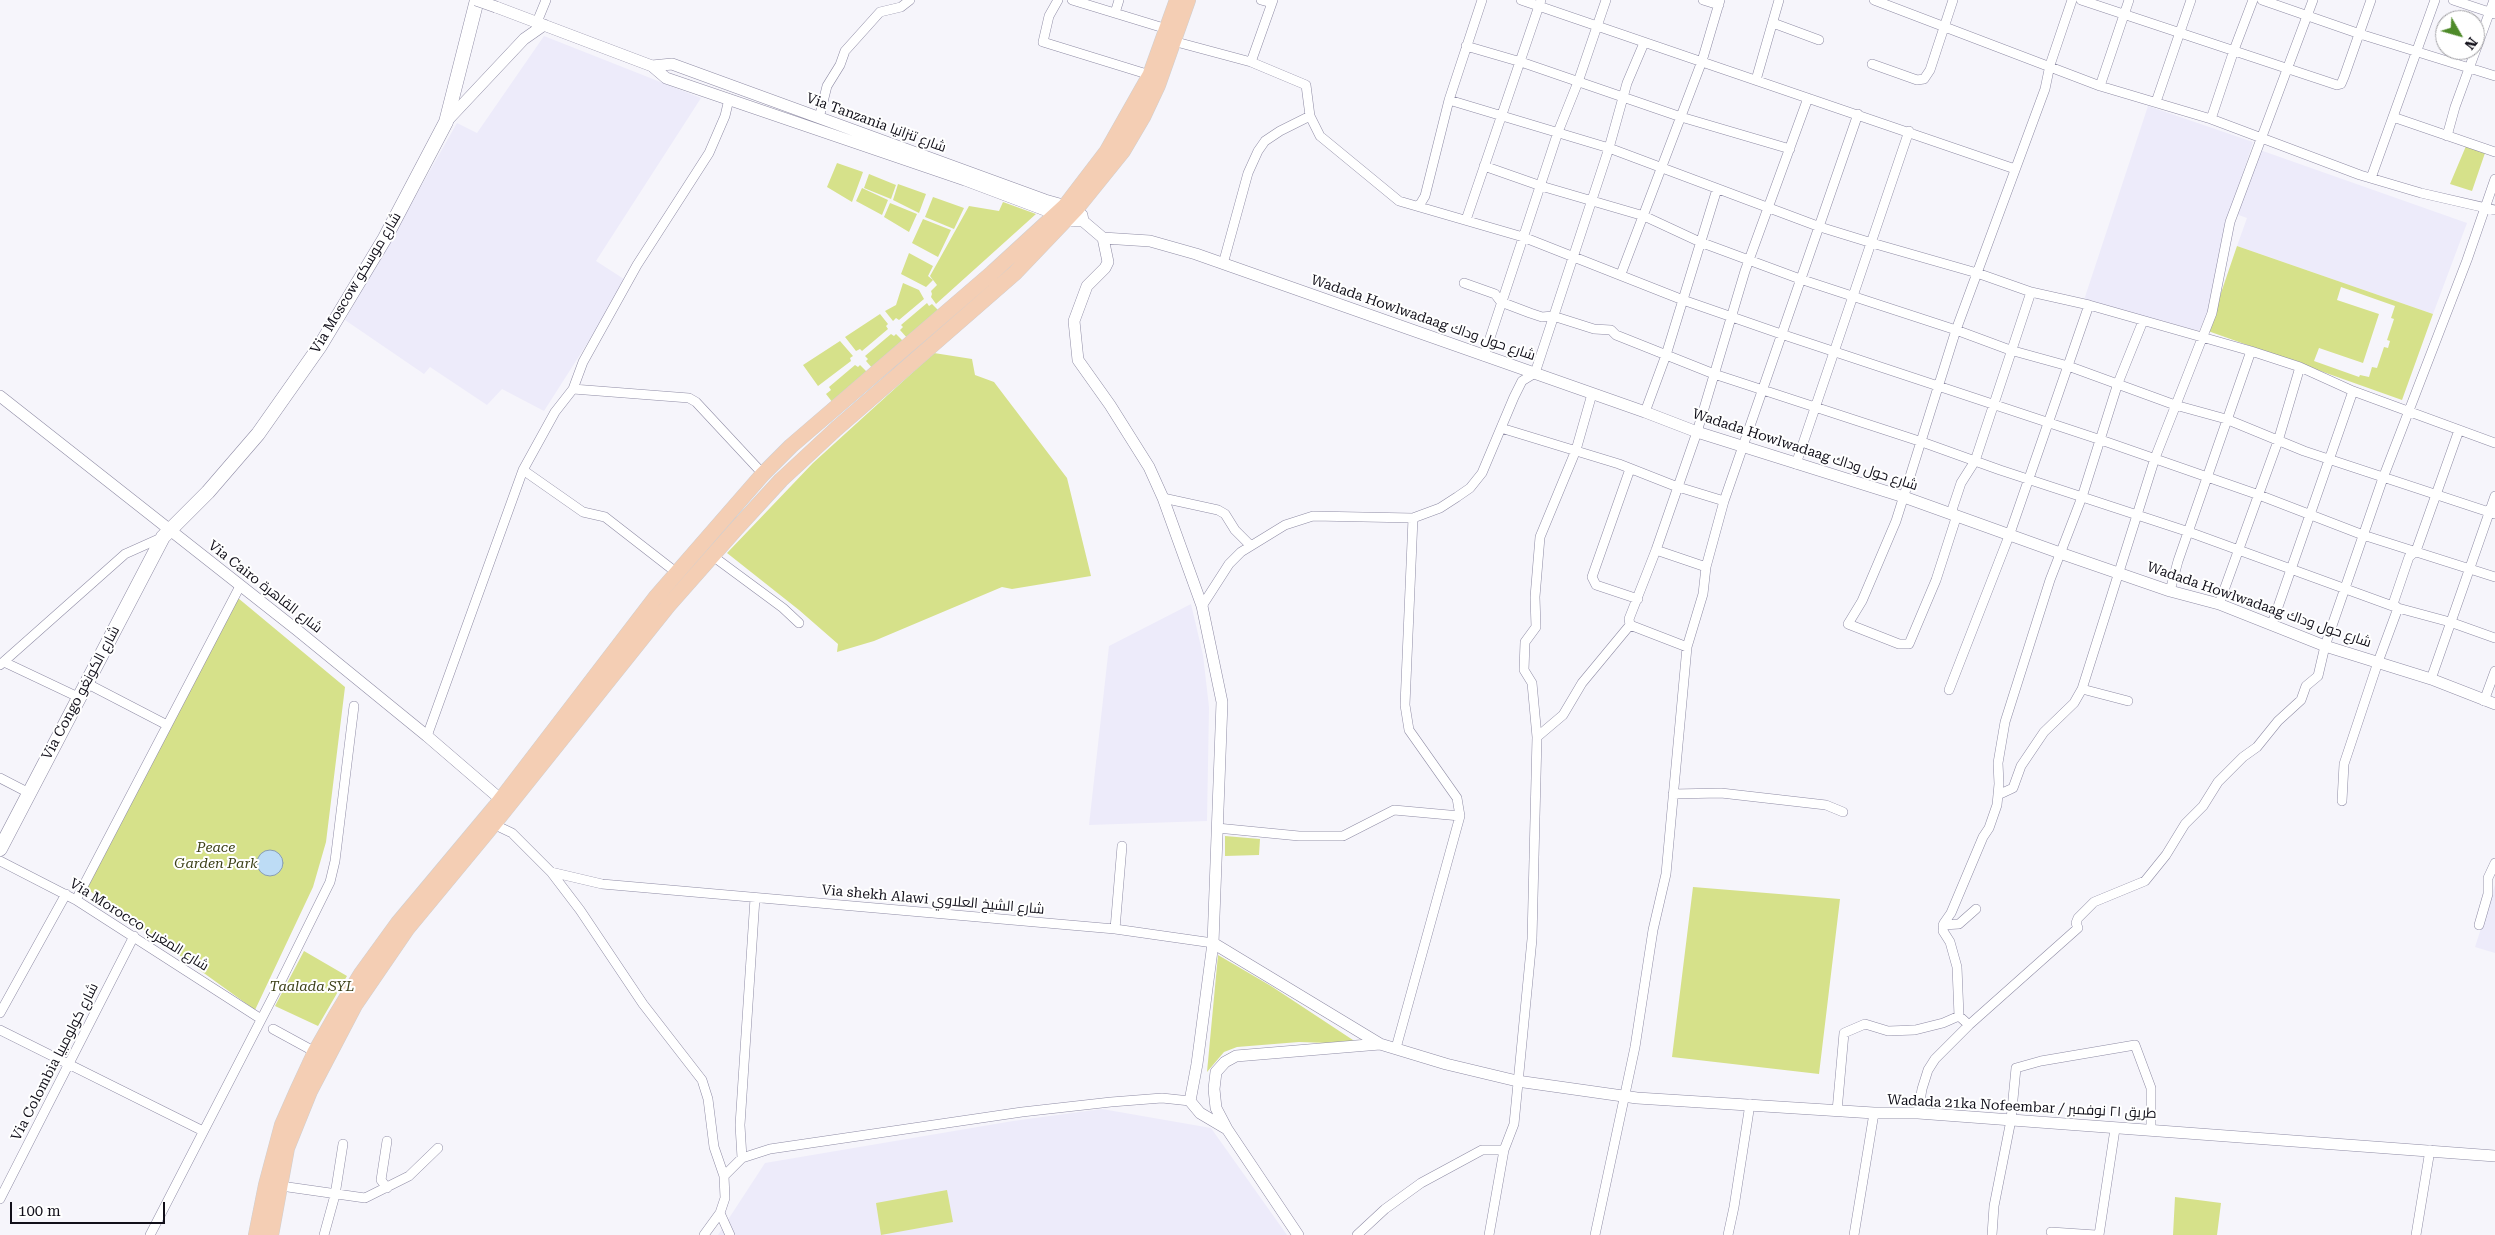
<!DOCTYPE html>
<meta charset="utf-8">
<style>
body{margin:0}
#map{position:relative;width:2495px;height:1235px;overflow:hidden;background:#f6f5fb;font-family:"Roboto Serif",serif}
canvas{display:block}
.north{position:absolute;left:2435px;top:10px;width:50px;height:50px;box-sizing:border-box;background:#fff;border:1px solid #a09fa3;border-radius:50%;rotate:128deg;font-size:14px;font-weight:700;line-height:20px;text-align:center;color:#110f19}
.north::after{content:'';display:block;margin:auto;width:18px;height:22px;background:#4e8a29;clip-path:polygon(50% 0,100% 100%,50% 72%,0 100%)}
.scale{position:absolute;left:10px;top:1202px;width:155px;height:22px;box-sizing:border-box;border:2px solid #110f19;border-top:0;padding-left:6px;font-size:15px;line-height:18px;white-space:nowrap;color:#110f19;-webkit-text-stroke:4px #fff;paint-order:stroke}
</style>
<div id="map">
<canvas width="2495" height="1235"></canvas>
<div class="north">N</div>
<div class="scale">100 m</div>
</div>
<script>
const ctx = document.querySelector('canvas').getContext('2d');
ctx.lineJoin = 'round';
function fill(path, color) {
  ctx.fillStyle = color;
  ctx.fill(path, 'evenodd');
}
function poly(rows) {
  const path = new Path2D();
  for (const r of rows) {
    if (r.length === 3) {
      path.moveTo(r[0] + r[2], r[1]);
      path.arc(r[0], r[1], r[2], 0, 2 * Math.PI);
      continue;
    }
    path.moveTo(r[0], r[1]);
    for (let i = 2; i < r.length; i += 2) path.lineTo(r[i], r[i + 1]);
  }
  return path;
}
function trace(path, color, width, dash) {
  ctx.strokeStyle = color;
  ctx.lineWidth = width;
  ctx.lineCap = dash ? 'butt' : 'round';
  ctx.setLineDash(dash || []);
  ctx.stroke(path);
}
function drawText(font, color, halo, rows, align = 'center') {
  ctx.font = font + ' "Roboto Serif",Cairo,serif';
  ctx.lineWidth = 4;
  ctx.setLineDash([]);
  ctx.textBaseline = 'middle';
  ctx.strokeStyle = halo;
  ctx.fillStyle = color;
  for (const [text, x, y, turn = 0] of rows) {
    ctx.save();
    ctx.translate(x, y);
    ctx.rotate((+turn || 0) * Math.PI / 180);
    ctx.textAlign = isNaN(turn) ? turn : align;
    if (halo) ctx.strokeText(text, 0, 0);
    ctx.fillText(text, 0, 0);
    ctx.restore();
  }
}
fill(poly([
 [544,36,701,98,596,261,627,281,544,411,502,389,487,405,430,367,424,374,345,320,457,123,477,133],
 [2148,106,2253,142,2226,226,2208,312,2199,331,2084,300],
 [2260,150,2467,223,2433,314,2237,246,2247,218,2236,214],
 [1191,604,1203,655,1209,707,1207,821,1089,825,1109,646],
 [2495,885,2495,953,2475,947],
 [1102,1109,1211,1128,1287,1235,718,1235,765,1163,1013,1121]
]), '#edebfa');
fill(poly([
 [2466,146,2485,153,2472,191,2450,184],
 [837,163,863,172,852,202,827,187],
 [869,174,896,185,891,199,864,188],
 [898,184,926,194,919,213,893,200],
 [862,188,888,200,882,215,856,201],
 [933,197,964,208,954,229,925,217],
 [1003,202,1036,214,936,304,931,297,932,294,931,291,937,285,930,276,969,206,999,211],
 [890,203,917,214,909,232,884,217],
 [923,219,951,230,938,257,912,243],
 [2237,246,2433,314,2402,400,2208,331],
 [2341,287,2395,306,2391,318,2394,319,2387,340,2390,341,2388,348,2384,347,2377,368,2372,367,2369,377,2360,375,2359,377,2314,361,2319,348,2363,363,2379,314,2337,300],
 [909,253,933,266,928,276,933,280,926,287,901,274],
 [903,283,919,290,924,299,899,320,896,318,893,321,885,311,896,305],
 [927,303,929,306,932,304,940,312,908,339,900,330,903,327,901,325],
 [880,314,888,324,886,326,888,329,862,351,860,349,856,351,845,337],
 [891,334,894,336,896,334,904,342,873,369,866,361,868,359,865,356],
 [840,341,853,356,850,358,851,361,818,386,803,365],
 [934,353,972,359,975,375,994,382,1067,478,1091,576,1012,589,1002,587,874,641,837,652,838,644,799,610,727,553,813,463],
 [855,365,858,367,860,365,868,373,833,403,826,394,831,390,829,387],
 [238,598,345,687,326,842,313,887,255,1010,86,888],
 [1225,836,1260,839,1259,855,1225,856],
 [1693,887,1840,899,1819,1074,1672,1057],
 [304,951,347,976,318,1026,275,1006],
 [1218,955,1271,986,1359,1044,1299,1042,1237,1047,1224,1052,1207,1072],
 [947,1190,953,1222,881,1235,876,1203],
 [2175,1197,2221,1203,2217,1235,2173,1235]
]), '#d6e18a');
const water = poly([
 [270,863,13]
]);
fill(water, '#bddcf5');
trace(water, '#899eb3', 1);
const minor = poly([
 [1058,0,1049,16,1043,42,1150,75],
 [1072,0,1167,29],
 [1261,0,1272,3],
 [1521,0,2015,169],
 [1703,0,1719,5],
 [1874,0,2100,86,2211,119,2360,175,2421,193,2495,210],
 [2081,0,2337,85,2341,84,2344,77,2371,0],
 [2262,0,2360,34,2495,76],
 [2453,0,2495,14],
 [1115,13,1119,0],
 [537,22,546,0],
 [1773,23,1819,40],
 [1169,40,1251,62,1306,85,1310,116,1320,136,1399,201,1523,237,1683,300,1781,334,2101,440,2259,495,2363,535,2495,577],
 [1466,46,1521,62,1681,117,1790,149],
 [1251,62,1273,0],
 [1872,64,1917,80,1924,79,1930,70,1953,0],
 [1756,80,1779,0],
 [2100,86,2129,0],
 [1449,100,1609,148,1820,227,1872,243,1977,273,2031,292,2089,305,2251,351,2300,367,2353,391,2495,443],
 [2156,102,2191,0],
 [2393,117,2495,152],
 [819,118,827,86,840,65,845,51,880,12,901,7,910,0],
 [2211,119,2234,50,2253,0],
 [2447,136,2455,107,2494,0],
 [1484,166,1541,186,1644,216,1700,242,1800,279,1956,330,2010,350,2068,366,2175,405,2226,419,2304,451,2495,514],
 [2371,178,2435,0],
 [1419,206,1425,196,1449,100,1482,0],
 [1466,220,1541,0],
 [1223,264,1248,173,1258,151,1265,141,1280,131,1310,116],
 [1621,274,1702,61,1720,0],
 [1464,283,1495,294,1501,302,1530,313,1542,317,1553,316,1594,329,1611,330,1616,335,1714,374,1922,442,2000,470,2189,532,2398,608,2450,622,2495,638],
 [2031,292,1975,461,1961,483,1952,510,1956,518,1936,580,1909,644,1899,644,1848,624,1862,601,1896,521,1956,330,2045,89,2050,65,2072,0],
 [1484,356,1558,132,1578,82,1606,0],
 [573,389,583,362,637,265,709,153,725,116,729,99],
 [1645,412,1666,355,1717,189],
 [1501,428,1619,464,1675,486,1724,501],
 [1796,464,1909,131],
 [1630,469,1592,577,1596,585,1638,599],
 [523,470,583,512,605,517,677,573],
 [1163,498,1218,510,1225,514,1235,530,1250,545],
 [1656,550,1706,567],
 [714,557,783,608,799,623],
 [2170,591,2178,561,2251,351],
 [2219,604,2278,441,2300,367],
 [1202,606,1229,564,1241,552,1285,525,1313,516,1413,518,1440,508,1457,497,1470,488,1482,473,1514,397,1522,381,1535,373,1609,148,1627,83,1644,43],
 [2272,624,2353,391],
 [1630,625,1687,647],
 [4,662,78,697],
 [0,665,125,554,163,537],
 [2431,679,2495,496],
 [86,683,167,725],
 [2082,689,2128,701],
 [1949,690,2009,536,2089,305],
 [2484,701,2495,671],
 [427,736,523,470,555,412,573,389,689,398,696,402,763,474],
 [1537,737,1563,715,1582,683,1630,625,1629,619,1656,550,1697,432,1745,271,1808,98],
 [0,778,29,793],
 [1673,794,1721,793,1826,805,1843,812],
 [1998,795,2013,788,2021,766,2044,732,2074,703,2082,689,2155,458,2212,313,2230,222,2313,0],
 [2342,801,2344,764,2378,662,2398,608,2393,604,2409,557,2416,551,2459,430],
 [491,823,512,833,551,872,602,884,1115,929,1213,943],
 [1217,828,1299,836,1343,836,1394,810,1460,816],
 [0,861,76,900,261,1019],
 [551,872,580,910,643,1004,702,1080,708,1099,714,1147,724,1176,725,1198,720,1213,704,1235],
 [76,900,240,586],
 [1943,925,1959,924,1976,909],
 [2479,925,2488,894,2488,878,2495,863],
 [1115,929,1122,846],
 [0,1013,66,894],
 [1959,1016,1957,967,1950,942,1943,931,1944,923,1951,913,1983,837,1989,828,1997,805,1999,784,1998,763,2005,722,2050,580,2082,497,2118,383,2143,321],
 [273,1029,317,1053],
 [0,1030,203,1131],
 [1396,1048,1460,816,1457,798,1409,730,1405,705,1413,518],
 [1837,1111,1844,1033,1865,1024,1888,1031,1915,1030,1943,1023,1959,1016,1969,1025],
 [1918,1113,1922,1089,1928,1070,1935,1059,1969,1025,2078,928,2076,923,2078,918,2094,902,2145,881,2166,855,2185,824,2203,806,2218,782,2243,757,2257,747,2278,721,2301,700,2306,686,2318,676,2325,646,2383,478,2467,260,2495,179],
 [387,1141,381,1180,387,1188],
 [742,1158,740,1125,755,898],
 [724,1176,742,1158,770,1149,1022,1112,1111,1102,1162,1098,1190,1101],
 [281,1186,365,1198,409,1176,438,1148],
 [0,1199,134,936],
 [720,1213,730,1235],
 [2051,1232,2096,1235],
 [150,1235,279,985,330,882,335,861,354,706],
 [324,1235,335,1195,343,1144],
 [1357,1235,1385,1209,1421,1183,1482,1150,1504,1150],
 [1489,1235,1504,1150,1514,1124,1532,939,1537,737,1532,683,1524,670,1525,642,1536,627,1535,597,1540,537,1576,450,1592,394],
 [1595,1235,1635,1047,1653,930,1666,874,1687,647,1703,594,1706,567,1724,501,1858,114],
 [1728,1235,1734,1207,1750,1104],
 [1854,1235,1874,1113],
 [1992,1235,1994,1206,2011,1120,2016,1068,2041,1061,2135,1045,2151,1088,2151,1130],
 [2099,1235,2115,1129],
 [2416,1235,2430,1150]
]);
const tertiary = poly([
 [496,7,652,66,666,78,965,180,1074,221,1083,221],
 [652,66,672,64,1045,200,1070,207],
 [446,122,524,39,544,25],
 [1082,215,1083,221,1103,238],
 [1103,238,1150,241,1196,254,1645,412,1697,432,1904,497,2060,553,2170,591,2219,604,2325,646,2431,679,2495,704],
 [1103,238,1108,262,1105,268,1087,286,1074,321,1078,360,1110,405,1149,467,1163,498,1202,606,1222,702,1213,943,1197,1064,1190,1101,1200,1113,1227,1129,1298,1235],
 [0,396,297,630,427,736,506,804],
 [1213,943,1380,1044,1446,1064,1517,1081,1637,1098,1874,1113,1918,1113,2495,1156],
 [1227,1129,1216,1108,1214,1089,1216,1072,1225,1062,1236,1056,1380,1044]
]);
const secondary = poly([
 [0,849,163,537,208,492,258,434,320,346,385,238,446,122,477,0]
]);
const trunk = poly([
 [256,1235,266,1185,282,1125,297,1091,315,1052,335,1017,361,974,398,923,495,807,655,598,763,474,791,446,992,273,1065,206,1107,151,1150,75,1177,0],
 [271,1235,287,1148,310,1091,355,1005,407,929,493,825,668,606,736,529,781,480,836,429,1015,273,1077,208,1123,151,1143,117,1158,85,1188,0]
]);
trace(minor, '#8f8ca5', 10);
trace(tertiary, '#8f8ca5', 12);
trace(secondary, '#8f8ca5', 15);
trace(trunk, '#cfcfd1', 16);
trace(minor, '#fff', 9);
trace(tertiary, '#fff', 11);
trace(secondary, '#fff', 14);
trace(trunk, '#f4ceb4', 15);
const tertiaryBridge = poly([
 [476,0,496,7]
]);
trace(tertiaryBridge, '#8f8ca5', 12, []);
trace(tertiaryBridge, '#fff', 11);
drawText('14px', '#110f19', '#fff', [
 ["Via Tanzania شارع تنزانيا",876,123,20],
 ["Via Moscow شارع موسكو",356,283,-59],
 ["Wadada Howlwadaag شارع حول وداك",1423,318,19],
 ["Wadada Howlwadaag شارع حول وداك",1805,450,18],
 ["Via Cairo شارع القاهرة",265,587,38],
 ["Wadada Howlwadaag شارع حول وداك",2259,605,19],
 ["Via Congo شارع الكونغو",81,693,-62],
 ["Via shekh Alawi شارع الشيخ العلاوي",933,900,5],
 ["Via Morocco شارع المغرب",139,925,32],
 ["Via Colombia شارع كولومبيا",55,1062,-63],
 ["Wadada 21ka Nofeembar / طريق ٢١ نوفمبر",2022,1107,3]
]);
drawText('italic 14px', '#3b3f17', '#fff', [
 ["Peace",216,848],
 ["Garden Park",216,864],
 ["Taalada SYL",312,987]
]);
</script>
